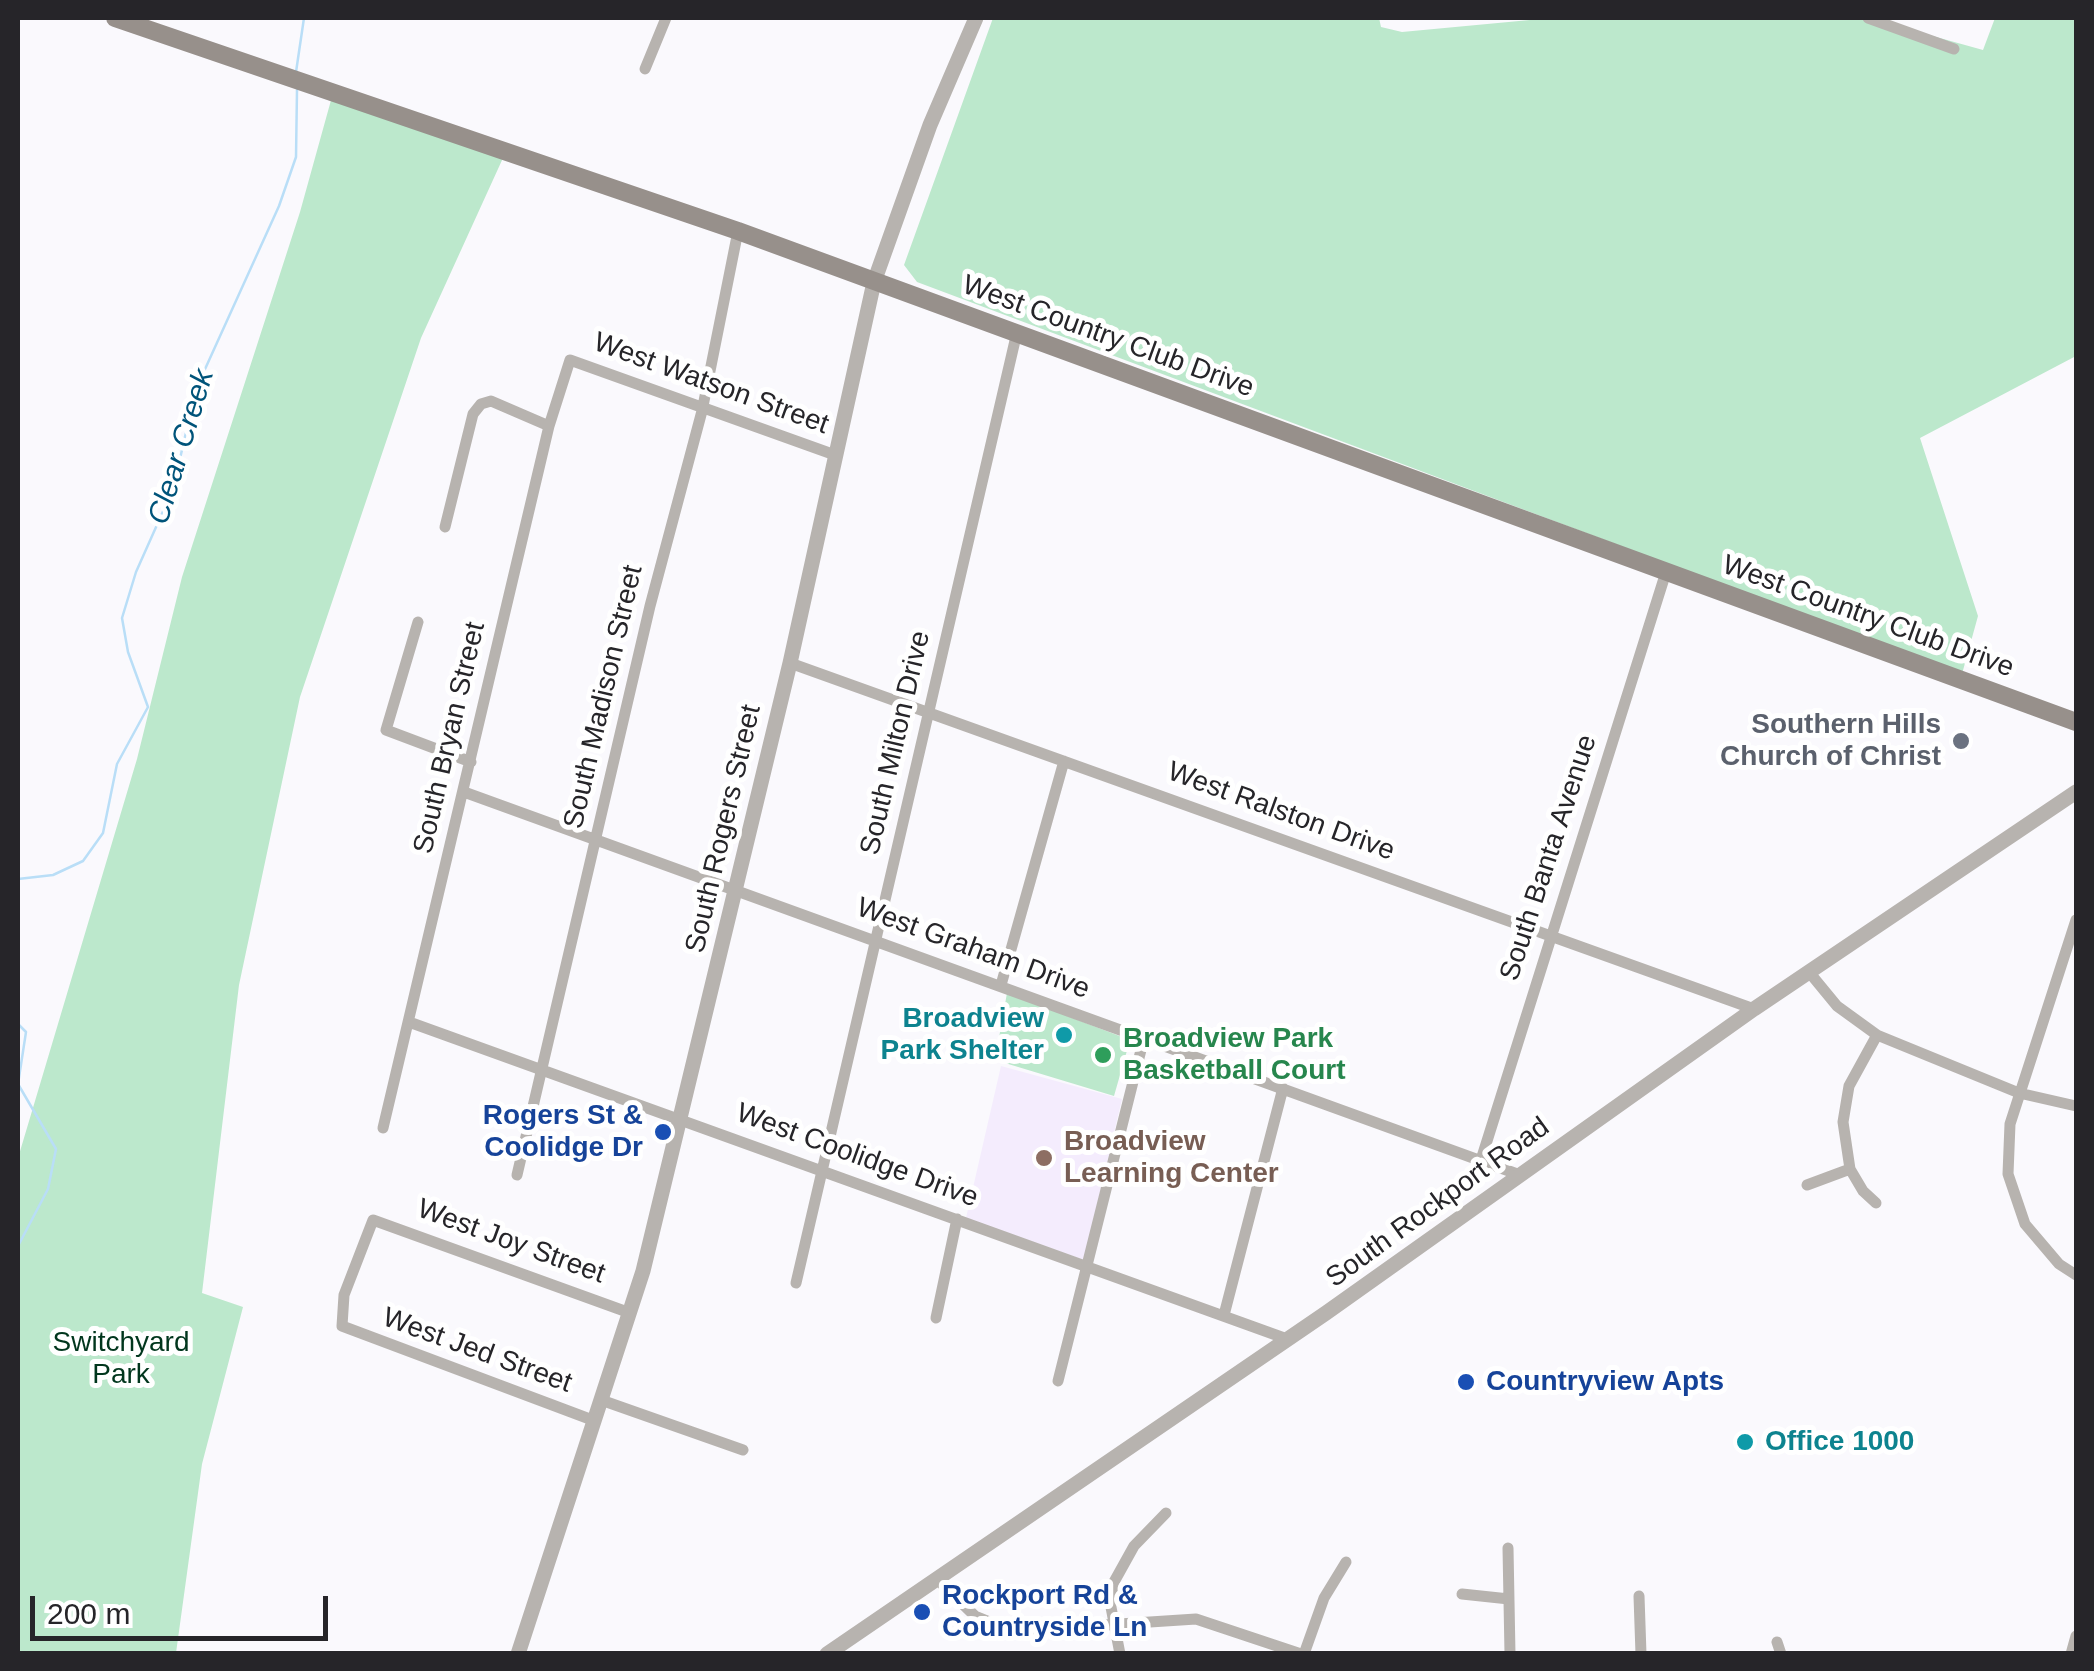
<!DOCTYPE html>
<style>
body{margin:0}
#map{position:relative;width:2094px;height:1671px;overflow:hidden;background:#faf9fd;font-family:Helvetica,sans-serif}
canvas{display:block}
.frame{position:absolute;inset:0;border:20px solid #262529;pointer-events:none}
.scale{position:absolute;left:30px;top:1596px;width:298px;height:45px;box-sizing:border-box;border:5px solid #262529;border-top:0;padding-left:12px;font-size:30px;line-height:35px;white-space:nowrap;color:#262529;-webkit-text-stroke:8px #fff;paint-order:stroke}
</style>
<div id="map">
<canvas width="2094" height="1671"></canvas>
<div class="frame"></div>
<div class="scale">200 m</div>
</div>
<script>
const ctx = document.querySelector('canvas').getContext('2d');
ctx.lineJoin = 'round';
function fill(path, color) {
  ctx.fillStyle = color;
  ctx.fill(path, 'evenodd');
}
function poly(rows) {
  const path = new Path2D();
  for (const r of rows) {
    path.moveTo(r[0], r[1]);
    for (let i = 2; i < r.length; i += 2) path.lineTo(r[i], r[i + 1]);
  }
  return path;
}
function trace(path, color, width, dash) {
  ctx.strokeStyle = color;
  ctx.lineWidth = width;
  ctx.lineCap = dash ? 'butt' : 'round';
  ctx.setLineDash(dash || []);
  ctx.stroke(path);
}
function drawText(font, color, halo, rows, align = 'center') {
  ctx.font = font + ' Helvetica,sans-serif';
  ctx.lineWidth = 10;
  ctx.setLineDash([]);
  ctx.textBaseline = 'middle';
  ctx.strokeStyle = halo;
  ctx.fillStyle = color;
  for (const [text, x, y, turn = 0] of rows) {
    ctx.save();
    ctx.translate(x, y);
    ctx.rotate((+turn || 0) * Math.PI / 180);
    ctx.textAlign = isNaN(turn) ? turn : align;
    if (halo) ctx.strokeText(text, 0, 0);
    ctx.fillText(text, 0, 0);
    ctx.restore();
  }
}
fill(poly([
 [1001,1066,1122,1099,1084,1260,966,1218]
]), '#f4ecfd');
fill(poly([
 [993,18,1379,18,1381,27,1402,32,1551,18,1868,18,1983,50,1995,18,2076,18,2076,356,1920,438,1978,616,1962,674,917,282,904,265],
 [333,93,508,147,421,338,300,697,239,985,202,1293,243,1307,202,1464,176,1653,18,1654,18,1158,137,759,182,577,300,212],
 [1007,993,1130,1040,1114,1096,995,1060]
]), '#bce8cc');
trace(poly([
 [296,72,304,18],
 [18,879,53,875,83,861,103,833,117,764,148,707,128,652,122,618,136,572,173,489,196,389,279,206,296,157,297,90],
 [18,1024,26,1032,18,1084,56,1149,48,1189,18,1246]
]), '#b9def7', 2.5);
trace(poly([
 [1868,18,1954,49],
 [645,69,666,18],
 [445,527,473,414,481,404,491,401,549,426],
 [418,622,386,730,471,762],
 [790,663,1754,1009],
 [464,792,1520,1175],
 [2076,920,2010,1124,2008,1174,2025,1224,2059,1264,2076,1275],
 [1809,972,1837,1006,1877,1035,2019,1093,2076,1106],
 [1001,985,1064,761],
 [409,1022,1287,1339],
 [383,1128,549,426,570,360,835,455],
 [1481,1160,1666,572],
 [517,1175,650,606,702,411,738,231],
 [1807,1185,1850,1169],
 [1876,1203,1863,1191,1850,1169,1843,1122,1849,1086,1877,1035],
 [796,1283,1017,332],
 [1224,1315,1283,1088],
 [936,1318,957,1219],
 [1058,1381,1144,1038],
 [601,1400,743,1450],
 [595,1421,342,1326,344,1295,373,1220,630,1313],
 [1508,1548,1510,1654],
 [939,1581,975,1616,1012,1631,1196,1619,1301,1654],
 [1462,1594,1509,1599],
 [1639,1596,1641,1654],
 [1777,1642,1781,1654],
 [1120,1654,1110,1602,1114,1582,1134,1546,1166,1513],
 [1304,1654,1324,1598,1346,1562],
 [2071,1654,2076,1636]
]), '#b7b3af', 11);
trace(poly([
 [518,1654,643,1271,790,663,874,282,930,125,976,18],
 [827,1654,1326,1313,1754,1009,2076,792]
]), '#b7b3af', 15);
trace(poly([
 [115,18,738,231,2076,722]
]), '#97908b', 18);
for (const [x, y, r, color] of [
 [1961,741,10,"#6b7280"],
 [1064,1035,10,"#0f9aa8"],
 [1103,1055,10,"#2e9e5b"],
 [663,1132,10,"#1a4fb4"],
 [1044,1158,10,"#8d6e63"],
 [1466,1382,10,"#1a4fb4"],
 [1745,1442,10,"#0f9aa8"],
 [922,1612,10,"#1a4fb4"]
]) {
  const dot = new Path2D();
  dot.arc(x, y, r, 0, 2 * Math.PI);
  ctx.fillStyle = color;
  ctx.fill(dot);
  trace(dot, '#fff', 4);
}
drawText('28px', '#262529', '#fff', [
 ["West Country Club Drive",1108,337,20],
 ["West Watson Street",711,384,20],
 ["West Country Club Drive",1868,617,20],
 ["South Madison Street",604,697,-77],
 ["South Bryan Street",450,738,-77],
 ["South Milton Drive",896,743,-77],
 ["West Ralston Drive",1281,812,20],
 ["South Rogers Street",724,829,-77],
 ["South Banta Avenue",1549,858,-72],
 ["West Graham Drive",973,949,20],
 ["West Coolidge Drive",857,1156,20],
 ["South Rockport Road",1438,1203,-36],
 ["West Joy Street",511,1242,20],
 ["West Jed Street",477,1351,20]
]);
drawText('bold 28px', '#5b616d', '#fff', [
 ["Southern Hills",1941,725],
 ["Church of Christ",1941,757]
], 'right');
drawText('bold 28px', '#0d838f', '#fff', [
 ["Broadview",1044,1019],
 ["Park Shelter",1044,1051],
 ["Office 1000",1765,1442,"left"]
], 'right');
drawText('bold 28px', '#27864d', '#fff', [
 ["Broadview Park",1123,1039],
 ["Basketball Court",1123,1071]
], 'left');
drawText('bold 28px', '#164399', '#fff', [
 ["Rogers St &",643,1116,"right"],
 ["Coolidge Dr",643,1148,"right"],
 ["Countryview Apts",1486,1382],
 ["Rockport Rd &",942,1596],
 ["Countryside Ln",942,1628]
], 'left');
drawText('bold 28px', '#785e54', '#fff', [
 ["Broadview",1064,1142],
 ["Learning Center",1064,1174]
], 'left');
drawText('28px', '#01361d', '#fff', [
 ["Switchyard",121,1343],
 ["Park",121,1375]
]);
drawText('italic 30px', '#00547a', '#fff', [
 ["Clear Creek",182,447,-73]
]);
</script>
